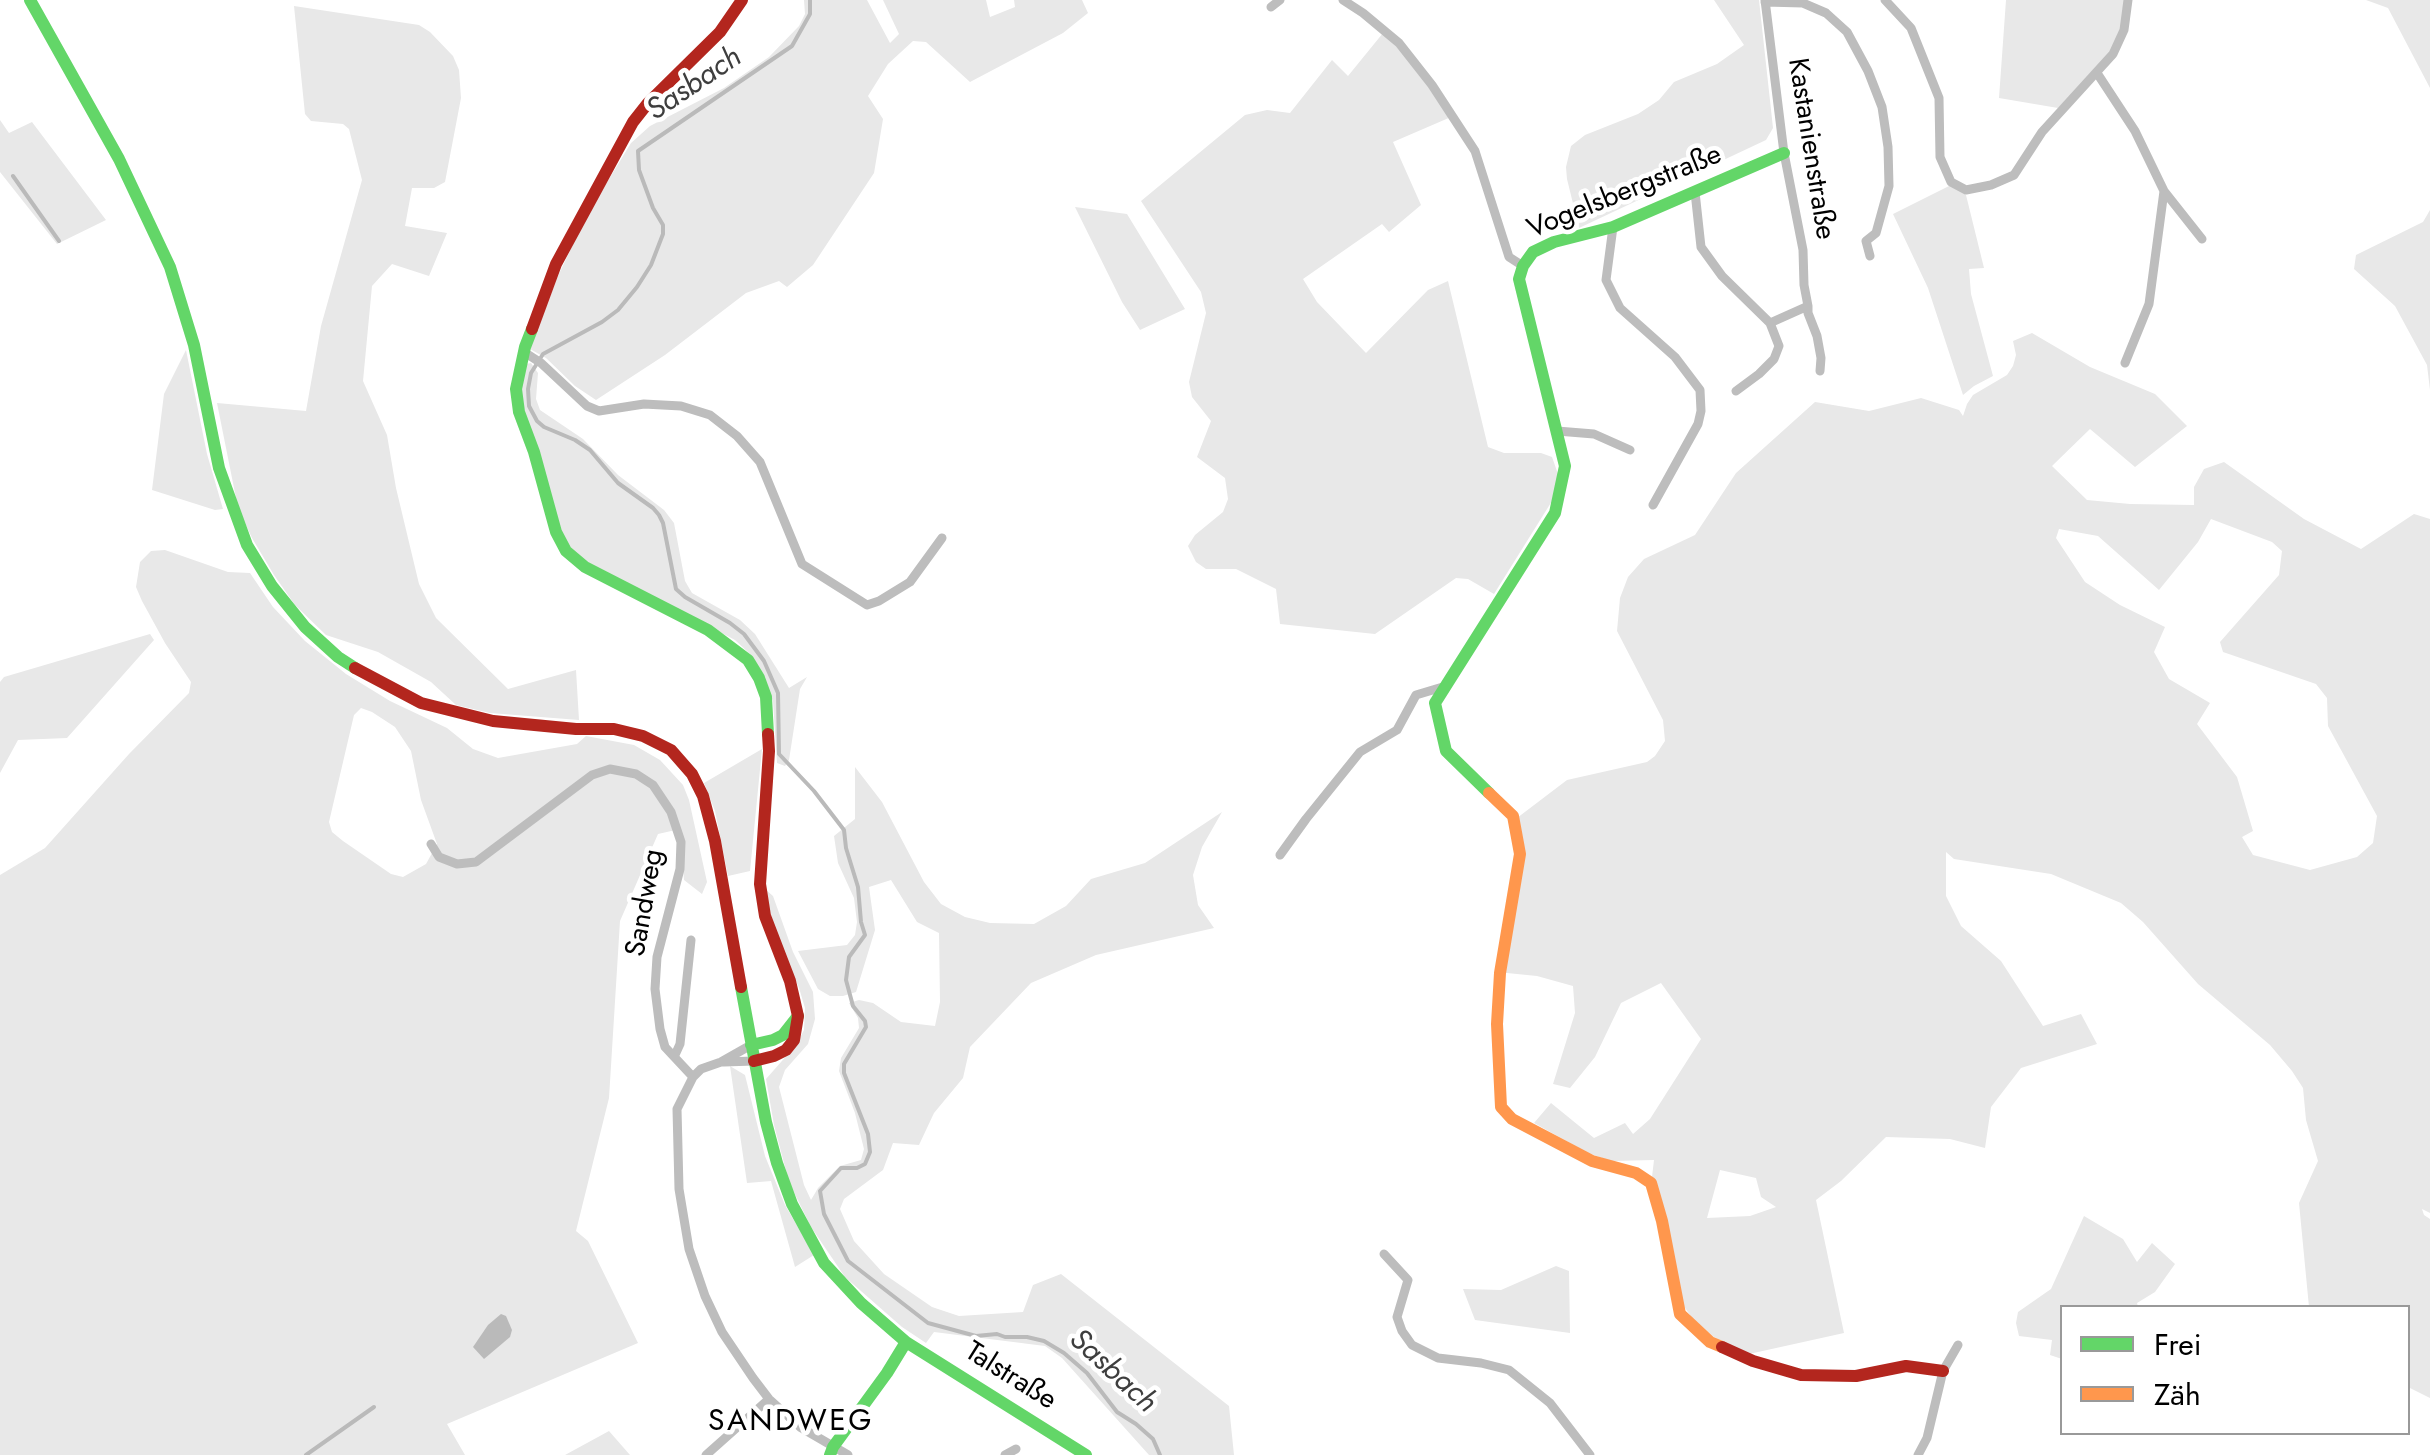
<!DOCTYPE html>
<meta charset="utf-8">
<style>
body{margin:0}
#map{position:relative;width:2430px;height:1455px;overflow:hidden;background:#fff;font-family:Jost,sans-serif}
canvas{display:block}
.legend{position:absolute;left:2060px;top:1305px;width:350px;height:130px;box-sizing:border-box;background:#fff;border:2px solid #999;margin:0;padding:12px 18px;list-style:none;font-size:30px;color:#000}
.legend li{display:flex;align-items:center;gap:20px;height:50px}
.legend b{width:50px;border:2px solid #999}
</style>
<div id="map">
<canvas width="2430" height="1455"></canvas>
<ul class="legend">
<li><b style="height:12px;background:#63d668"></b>Frei</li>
<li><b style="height:12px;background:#ff974d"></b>Zäh</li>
</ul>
</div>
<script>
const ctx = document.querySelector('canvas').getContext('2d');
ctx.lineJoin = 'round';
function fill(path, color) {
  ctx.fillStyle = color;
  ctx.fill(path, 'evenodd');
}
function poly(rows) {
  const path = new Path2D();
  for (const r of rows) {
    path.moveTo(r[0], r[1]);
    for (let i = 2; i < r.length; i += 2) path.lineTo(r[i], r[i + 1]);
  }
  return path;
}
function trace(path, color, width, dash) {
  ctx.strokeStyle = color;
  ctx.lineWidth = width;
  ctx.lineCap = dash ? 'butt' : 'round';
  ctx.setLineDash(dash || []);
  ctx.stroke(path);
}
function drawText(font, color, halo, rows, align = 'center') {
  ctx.font = font + ' Jost,sans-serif';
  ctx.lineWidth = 9;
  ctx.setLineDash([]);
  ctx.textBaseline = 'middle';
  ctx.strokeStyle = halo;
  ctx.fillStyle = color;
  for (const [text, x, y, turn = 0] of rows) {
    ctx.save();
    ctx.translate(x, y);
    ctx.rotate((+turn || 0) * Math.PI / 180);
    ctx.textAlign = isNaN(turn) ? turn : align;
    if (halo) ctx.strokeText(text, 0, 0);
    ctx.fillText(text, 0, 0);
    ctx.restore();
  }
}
fill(poly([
 [804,0,867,0,890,43,899,34,883,0,986,0,990,17,1015,7,1014,0,1082,0,1088,13,1063,33,970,82,926,42,913,41,888,64,868,96,883,119,874,173,813,265,787,287,779,281,746,293,665,355,596,400,575,386,546,358,530,349,558,276,587,215,631,143,650,126,724,88,769,57,799,26,805,14],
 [1714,0,1759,0,1773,128,1766,140,1579,228,1567,179,1566,167,1571,146,1585,135,1638,114,1659,100,1674,82,1717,64,1744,45],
 [2006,0,2125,0,2120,30,2111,52,2103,63,2058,108,1999,98],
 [2366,0,2430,0,2430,88,2388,8],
 [294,6,419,25,430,32,453,56,459,70,461,98,445,182,434,188,412,188,405,226,447,233,429,276,392,264,372,286,363,381,387,435,396,488,419,584,436,618,508,689,576,670,579,720,490,713,456,705,431,682,378,652,326,635,295,605,274,575,252,538,238,508,217,403,306,411,321,326,362,180,349,129,343,124,311,121,305,114],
 [1383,33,1405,55,1451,117,1393,142,1421,205,1389,232,1382,224,1303,279,1317,302,1366,353,1428,290,1448,281,1488,447,1504,453,1541,453,1552,457,1558,474,1552,501,1494,594,1468,579,1456,578,1375,634,1280,624,1276,589,1236,569,1206,569,1196,562,1188,546,1195,535,1223,512,1228,499,1225,478,1197,457,1211,421,1192,397,1189,382,1206,313,1201,292,1141,201,1245,115,1267,110,1290,113,1332,60,1348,76],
 [0,120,9,133,32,122,106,220,57,244,0,172],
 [1951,185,1966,195,1984,268,1969,269,1971,294,1993,376,1974,386,1963,395,1928,288,1893,214],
 [1075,207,1127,214,1185,309,1140,330,1122,302],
 [2430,210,2430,390,2427,365,2395,306,2354,269,2356,255,2423,222],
 [2032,333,2090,367,2155,394,2187,426,2135,467,2090,429,2052,466,2087,500,2130,504,2194,505,2194,487,2204,469,2224,462,2304,519,2361,549,2414,514,2430,519,2430,1213,2422,1209,2424,1215,2430,1219,2430,1398,2408,1387,2408,1308,2309,1307,2299,1203,2318,1161,2306,1120,2303,1088,2292,1071,2270,1045,2198,984,2143,922,2121,903,2051,874,1954,859,1946,852,1946,896,1961,926,2001,961,2043,1026,2081,1014,2097,1044,2021,1068,1991,1107,1985,1148,1950,1139,1886,1137,1841,1181,1816,1200,1844,1333,1749,1354,1714,1337,1692,1318,1681,1302,1652,1177,1654,1160,1611,1161,1588,1153,1534,1123,1551,1103,1594,1138,1625,1123,1633,1134,1650,1119,1701,1039,1661,983,1621,1003,1595,1057,1570,1088,1553,1084,1575,1013,1573,986,1537,976,1497,972,1524,849,1517,818,1567,780,1647,762,1655,756,1665,741,1663,720,1617,631,1620,598,1628,577,1644,559,1695,535,1736,473,1815,402,1869,411,1921,398,1959,410,1963,416,1967,404,1973,395,2007,375,2013,366,2016,355,2013,341],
 [2211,519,2272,542,2282,551,2279,575,2220,642,2223,652,2316,684,2327,698,2328,726,2377,816,2373,843,2357,857,2310,870,2253,855,2242,837,2253,831,2237,777,2197,724,2210,703,2169,679,2154,652,2165,627,2120,605,2085,582,2056,538,2059,529,2098,536,2159,590,2198,542],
 [1720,1170,1756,1178,1761,1197,1776,1207,1750,1216,1707,1218],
 [186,350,207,454,223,509,215,510,152,490,164,394],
 [531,363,538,373,536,399,540,410,583,439,618,475,664,510,674,523,685,581,692,593,740,620,755,634,789,688,807,677,800,689,789,760,785,766,777,763,773,701,767,686,751,655,735,640,587,563,573,553,560,532,522,402,521,382,526,364],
 [165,550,228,572,250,573,273,607,305,641,346,674,390,701,447,728,473,749,498,758,577,744,586,736,634,745,660,760,683,785,689,800,707,882,702,894,684,880,680,829,658,834,620,921,609,1098,576,1231,588,1241,638,1343,447,1424,465,1455,0,1455,0,875,45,848,129,754,189,693,191,682,165,643,142,601,136,587,140,562,151,551],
 [361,708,372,712,395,727,411,751,421,800,437,844,426,864,403,877,391,874,343,841,332,832,329,822,354,715],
 [150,634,154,640,67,738,18,740,0,773,0,682,4,677],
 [762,749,750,871,728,876,715,811,704,783],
 [855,767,882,802,924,882,941,904,965,917,990,923,1034,924,1066,906,1091,879,1145,863,1222,812,1202,847,1193,875,1198,905,1214,928,1096,955,1031,983,970,1047,963,1078,934,1113,919,1145,893,1143,883,1170,844,1199,840,1209,854,1241,884,1274,932,1307,959,1316,1023,1312,1033,1285,1061,1274,1229,1406,1234,1455,1149,1455,1062,1358,1045,1346,934,1332,926,1343,902,1327,845,1277,811,1227,789,1182,774,1125,766,1079,796,1045,804,1030,805,1008,799,988,776,936,765,889,773,896,793,952,813,992,815,1019,808,1044,785,1070,779,1087,804,1185,811,1200,818,1188,840,1166,861,1160,864,1149,855,1113,839,1071,841,1058,859,1028,858,1018,849,1003,859,1000,873,1003,901,1022,935,1026,940,1002,939,933,917,922,891,880,869,887,875,930,856,992,843,996,830,996,818,989,798,951,847,945,855,935,857,922,854,898,838,863,834,836,855,819],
 [730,1066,745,1075,765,1156,785,1205,814,1255,795,1267,771,1181,747,1183],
 [2084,1216,2123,1239,2137,1262,2152,1243,2175,1264,2155,1292,2137,1303,2138,1307,2062,1308,2062,1359,2050,1355,2052,1340,2019,1336,2016,1323,2018,1312,2051,1289],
 [1556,1266,1569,1271,1570,1333,1475,1320,1463,1289,1501,1290],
 [609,1431,630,1455,565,1455]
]), '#e8e8e8');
fill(poly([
 [501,1314,506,1316,512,1330,510,1337,484,1359,473,1347,488,1325]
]), '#bababa');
trace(poly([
 [810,0,810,14,792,46,638,151,639,170,653,208,663,225,663,234,651,265,637,287,618,310,602,322,543,354,531,373,528,389,529,406,537,421,544,427,575,440,590,450,618,483,653,508,659,515,663,523,676,589,685,597,730,623,744,634,764,661,778,693,779,754,814,791,844,830,846,848,858,887,861,922,865,935,849,957,846,980,853,1006,865,1021,866,1027,844,1064,844,1073,868,1134,870,1152,865,1164,857,1168,841,1168,820,1191,824,1214,848,1261,928,1323,976,1336,997,1334,1005,1337,1027,1337,1044,1341,1064,1353,1087,1373,1117,1412,1136,1424,1153,1439,1160,1455],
 [13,176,59,241],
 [306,1455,374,1407]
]), '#bababa', 4);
trace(poly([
 [1343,0,1363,13,1399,43,1432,85,1475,151,1509,257,1523,266],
 [1765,0,1784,153,1803,250,1804,285,1808,306,1770,323],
 [1885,0,1911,28,1939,98,1940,157,1951,182,1966,190,1991,185,2014,175,2042,132,2113,54,2124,30,2128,0],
 [1765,2,1803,3,1826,13,1847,32,1868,71,1882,107,1888,147,1889,186,1876,233,1866,241,1870,256],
 [1271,7,1280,0],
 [2097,73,2135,131,2164,191,2202,239],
 [1695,192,1701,247,1722,276,1770,323,1779,346,1774,359,1759,374,1736,391],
 [1613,227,1606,280,1620,308,1675,357,1700,390,1701,411,1698,424,1653,505],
 [1808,306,1808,313,1817,336,1821,358,1820,371],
 [524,352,541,363,587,406,599,411,644,404,681,406,710,415,737,436,760,462,802,564,867,605,879,601,910,582,942,538],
 [2125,363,2149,304,2164,191],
 [1557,431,1594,434,1630,450],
 [431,844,439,857,457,864,476,862,592,775,610,769,636,774,653,785,671,812,681,842,680,869,657,957,655,989,660,1029,665,1047,693,1077],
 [1280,855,1306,819,1360,752,1397,730,1416,695,1446,686],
 [751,1045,721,1062,701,1069,693,1077,677,1109,679,1189,689,1249,705,1296,722,1332,753,1378,769,1399,800,1427,848,1455],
 [675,1055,680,1044,691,940],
 [724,1062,754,1061],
 [1384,1254,1408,1280,1397,1317,1402,1331,1412,1345,1438,1358,1481,1363,1509,1370,1550,1403,1590,1455],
 [706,1455,769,1399],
 [1005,1455,1016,1449],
 [1918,1455,1927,1438,1943,1371,1958,1345]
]), '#bdbdbd', 9);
trace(poly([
 [30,0,119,159,170,267,194,345,219,468,247,545,272,586,305,627,338,657,355,668],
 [532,329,525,347,516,389,519,412,534,452,556,532,566,551,585,567,708,630,748,660,759,678,766,697,768,734],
 [1489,793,1446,751,1435,703,1555,513,1565,466,1519,279,1523,266,1533,252,1554,242,1613,227,1784,153],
 [741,987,766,1122,777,1163,792,1204,824,1263,861,1303,906,1342,1086,1455],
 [751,1045,773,1040,783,1035,798,1016],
 [830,1455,833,1447,887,1373,906,1342]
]), '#63d668', 12);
trace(poly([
 [1489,793,1513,816,1520,854,1500,973,1497,1024,1501,1107,1512,1119,1592,1161,1636,1173,1651,1183,1662,1221,1680,1314,1710,1342,1722,1347]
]), '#ff974d', 12);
trace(poly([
 [532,329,556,264,633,122,648,103,720,32,742,0],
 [355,668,421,703,493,721,576,729,614,729,643,736,671,750,692,774,703,796,715,841,741,987],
 [754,1061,774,1056,786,1050,794,1040,798,1016,790,981,765,916,760,884,769,751,768,734],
 [1722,1347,1753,1361,1801,1375,1856,1376,1906,1366,1943,1371]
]), '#b3261e', 12);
drawText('28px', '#000', '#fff', [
 ["Kastanienstraße",1810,149,81],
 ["Vogelsbergstraße",1625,193,-22],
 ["Sandweg",646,903,-80],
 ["Talstraße",1010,1377,32]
]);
drawText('italic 30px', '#3e3e3e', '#fff', [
 ["Sasbach",695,85,-34],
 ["Sasbach",1112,1372,43]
]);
ctx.letterSpacing = '2.5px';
drawText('30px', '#000', '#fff', [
 ["SANDWEG",791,1423]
]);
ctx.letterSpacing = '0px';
</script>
